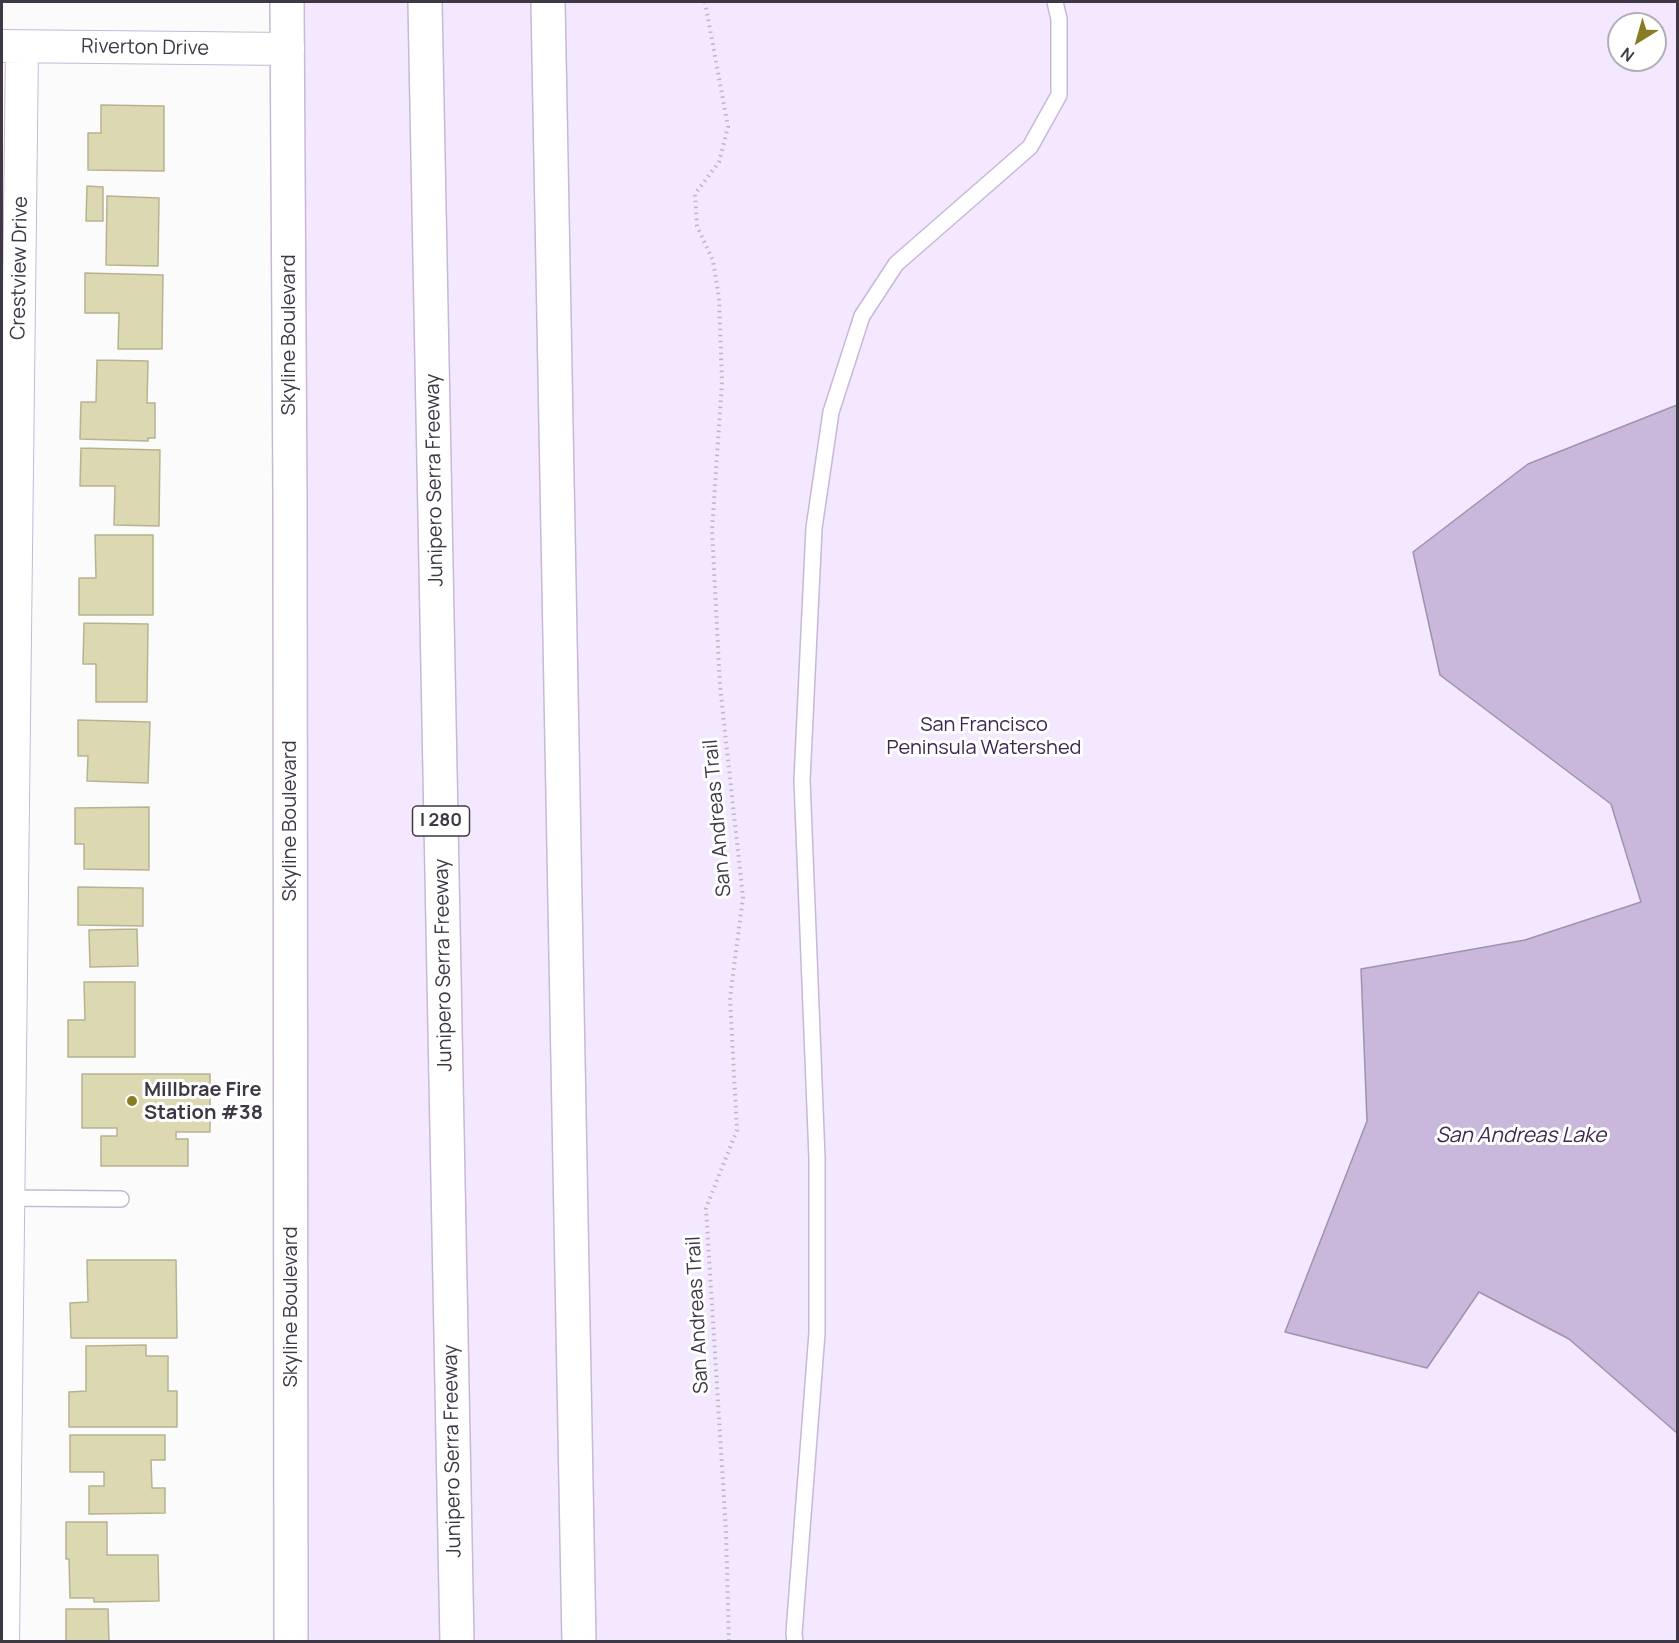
<!DOCTYPE html>
<style>
body{margin:0}
#map{position:relative;width:1679px;height:1643px;overflow:hidden;background:#fbfbfb;font-family:Manrope,sans-serif}
canvas{display:block}
.frame{position:absolute;inset:0;border:3px solid #3e3845;pointer-events:none}
.north{position:absolute;left:1607px;top:12px;width:60px;height:60px;box-sizing:border-box;background:#fff;border:2px solid #b2afb5;border-radius:50%;rotate:217deg;font-size:16px;font-weight:700;line-height:24px;text-align:center;color:#3e3845}
.north::after{content:'';display:block;margin:auto;width:21px;height:27px;background:#877c22;clip-path:polygon(50% 0,100% 100%,50% 72%,0 100%)}
</style>
<div id="map">
<canvas width="1679" height="1643"></canvas>
<div class="frame"></div>
<div class="north">N</div>
</div>
<script>
const ctx = document.querySelector('canvas').getContext('2d');
ctx.lineJoin = 'round';
function fill(path, color) {
  ctx.fillStyle = color;
  ctx.fill(path, 'evenodd');
}
function poly(rows) {
  const path = new Path2D();
  for (const r of rows) {
    path.moveTo(r[0], r[1]);
    for (let i = 2; i < r.length; i += 2) path.lineTo(r[i], r[i + 1]);
  }
  return path;
}
function trace(path, color, width, dash) {
  ctx.strokeStyle = color;
  ctx.lineWidth = width;
  ctx.lineCap = dash ? 'butt' : 'round';
  ctx.setLineDash(dash || []);
  ctx.stroke(path);
}
function drawText(font, color, halo, rows, align = 'center') {
  ctx.font = font + ' Manrope,sans-serif';
  ctx.lineWidth = 6;
  ctx.setLineDash([]);
  ctx.textBaseline = 'middle';
  ctx.strokeStyle = halo;
  ctx.fillStyle = color;
  for (const [text, x, y, turn = 0] of rows) {
    ctx.save();
    ctx.translate(x, y);
    ctx.rotate((+turn || 0) * Math.PI / 180);
    ctx.textAlign = isNaN(turn) ? turn : align;
    if (halo) ctx.strokeText(text, 0, 0);
    ctx.fillText(text, 0, 0);
    ctx.restore();
  }
}
fill(poly([
 [287,2,1677,2,1677,1641,302,1641],
 [1619,24,1655,24,1655,60,1619,60]
]), '#f3e8ff');
const water = poly([
 [1677,405,1677,1433,1569,1339,1479,1292,1427,1368,1285,1332,1367,1121,1361,969,1525,940,1641,902,1611,804,1440,675,1413,552,1528,464,1677,405]
]);
fill(water, '#c9b8db');
trace(water, '#9f92ae', 1.5);
const building = poly([
 [101,105,164,106,164,171,88,170,88,133,101,133,101,105],
 [87,186,103,187,103,221,86,221,87,186],
 [107,196,159,198,158,266,106,265,107,196],
 [85,273,163,275,162,349,118,349,119,313,85,313,85,273],
 [97,360,148,361,147,403,155,403,155,438,148,438,148,441,80,439,81,402,96,402,97,360],
 [81,448,160,450,159,526,114,525,115,486,80,486,81,448],
 [95,535,153,535,153,615,79,615,79,578,96,578,95,535],
 [84,623,148,624,147,702,96,702,96,664,83,664,84,623],
 [78,720,150,722,148,783,87,781,88,756,78,756,78,720],
 [149,807,149,870,84,869,84,844,75,844,75,808,149,807],
 [78,887,143,888,143,926,78,925,78,887],
 [137,929,138,966,90,967,89,930,137,929],
 [84,982,135,982,135,1057,68,1057,68,1020,85,1020,84,982],
 [82,1074,210,1074,210,1132,176,1132,176,1139,188,1139,188,1166,101,1166,101,1136,117,1136,117,1128,82,1128,82,1074],
 [87,1260,176,1260,177,1338,71,1338,70,1303,88,1302,87,1260],
 [146,1345,146,1356,168,1356,168,1391,177,1391,177,1427,69,1427,69,1392,86,1391,86,1346,146,1345],
 [70,1435,165,1435,165,1460,151,1460,152,1488,165,1488,165,1513,89,1514,89,1486,104,1486,104,1472,70,1472,70,1435],
 [66,1522,107,1522,107,1555,158,1555,159,1601,94,1602,94,1598,70,1598,69,1559,66,1559,66,1522],
 [66,1609,108,1609,109,1641,160,1642,66,1642,66,1609]
]);
fill(building, '#dcd8b1');
trace(building, '#b7b391', 1.5);
const service = poly([
 [8,1198,121,1199],
 [795,1642,794,1633,817,1333,817,1158,802,780,814,528,831,412,862,316,896,264,1030,147,1059,95,1059,19,1055,2]
]);
const minor = poly([
 [2,46,288,49],
 [3,1642,22,47]
]);
const secondary = poly([
 [287,2,290,497,291,1642]
]);
const motorway = poly([
 [425,2,457,1642],
 [548,2,579,1642]
]);
trace(service, '#c8b8d8', 18);
trace(minor, '#c8b8d8', 34);
trace(secondary, '#c8b8d8', 36);
trace(motorway, '#c8b8d8', 36);
trace(poly([
 [705,2,728,127,719,162,695,194,697,226,713,261,719,298,722,382,712,530,720,686,743,897,730,998,737,1130,706,1208,726,1531,729,1642]
]), '#bab8bd', 4, [1.5, 4.5]);
trace(service, '#fff', 15);
trace(minor, '#fff', 32);
trace(secondary, '#fff', 33);
trace(motorway, '#fff', 33);
for (const [x, y, r, color] of [
 [132,1101,6,"#877c22"]
]) {
  const dot = new Path2D();
  dot.arc(x, y, r, 0, 2 * Math.PI);
  ctx.fillStyle = color;
  ctx.fill(dot);
  trace(dot, '#fff', 2);
}
for (const [x, y, w] of [
 [441,821,57]
]) {
  const box = new Path2D();
  box.roundRect(x - w / 2, y - 15, w, 30, 4.5);
  ctx.fillStyle = '#fff';
  ctx.fill(box);
  trace(box, '#3e3845', 1.5);
}
drawText('bold 18px', '#3e3845', null, [
 ["I 280",441,821]
]);
drawText('20px', '#3e3845', '#fff', [
 ["Riverton Drive",145,48,1],
 ["Crestview Drive",20,268,-89],
 ["Skyline Boulevard",289,335,-90],
 ["Junipero Serra Freeway",435,480,-91],
 ["San Andreas Trail",718,818,-95],
 ["Skyline Boulevard",290,821,-90],
 ["Junipero Serra Freeway",444,965,-91],
 ["Skyline Boulevard",291,1307,-90],
 ["San Andreas Trail",698,1315,-93],
 ["Junipero Serra Freeway",453,1451,-91]
]);
drawText('20px', '#3e2653', '#fff', [
 ["San Francisco",984,725],
 ["Peninsula Watershed",984,748]
]);
drawText('bold 20px', '#3e3845', '#fff', [
 ["Millbrae Fire",144,1090],
 ["Station #38",144,1113]
], 'left');
drawText('italic 21px', '#3f2654', '#fff', [
 ["San Andreas Lake",1521,1136]
]);
</script>
